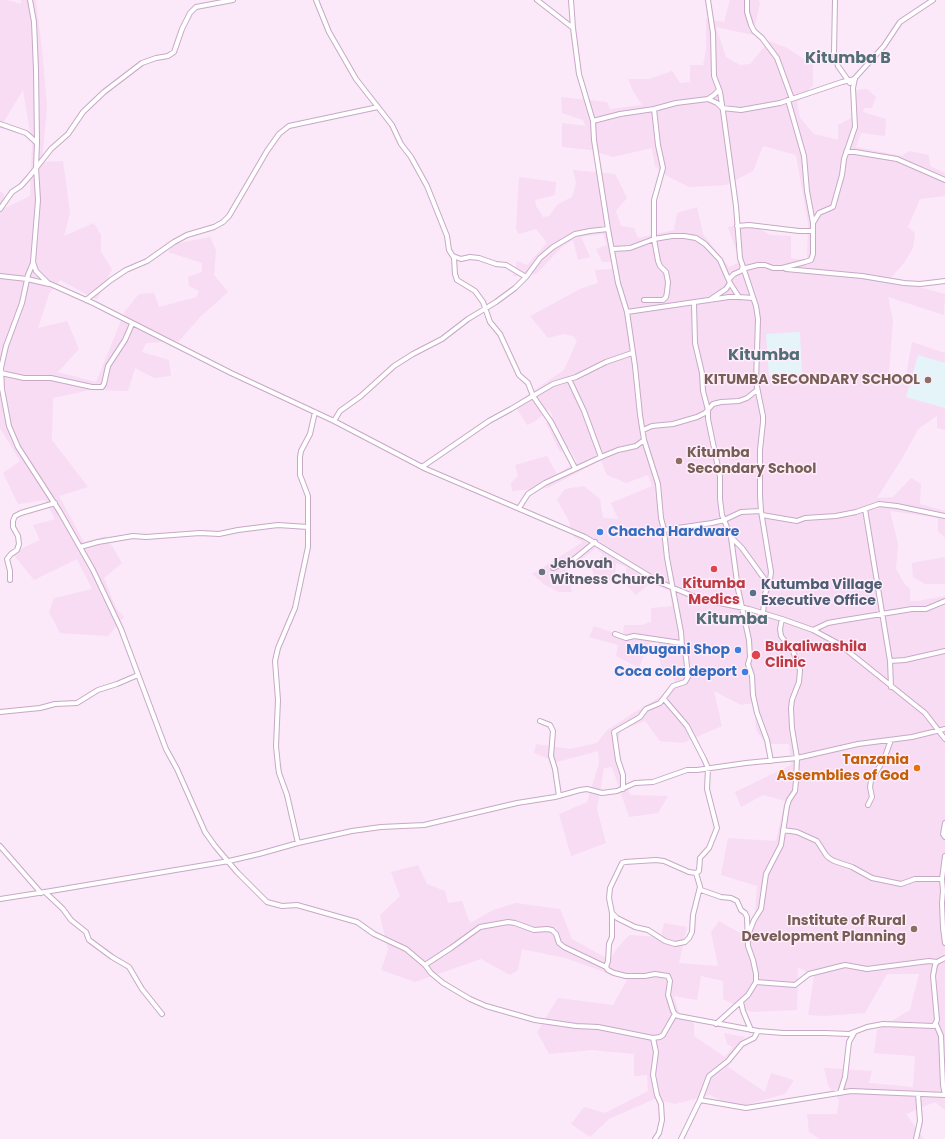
<!DOCTYPE html>
<style>
body{margin:0}
canvas{display:block;background:#fbe8f8}
</style>
<canvas width="945" height="1139"></canvas>
<script>
const ctx = document.querySelector('canvas').getContext('2d');
ctx.lineJoin = 'round';
function fill(path, color) {
  ctx.fillStyle = color;
  ctx.fill(path, 'evenodd');
}
function poly(rows) {
  const path = new Path2D();
  for (const r of rows) {
    path.moveTo(r[0], r[1]);
    for (let i = 2; i < r.length; i += 2) path.lineTo(r[i], r[i + 1]);
  }
  return path;
}
function trace(path, color, width, dash) {
  ctx.strokeStyle = color;
  ctx.lineWidth = width;
  ctx.lineCap = dash ? 'butt' : 'round';
  ctx.setLineDash(dash || []);
  ctx.stroke(path);
}
function drawText(font, color, halo, rows, align = 'center') {
  ctx.font = font + ' Poppins,sans-serif';
  ctx.lineWidth = 3;
  ctx.setLineDash([]);
  ctx.textBaseline = 'middle';
  ctx.strokeStyle = halo;
  ctx.fillStyle = color;
  for (const [text, x, y, turn = 0] of rows) {
    ctx.save();
    ctx.translate(x, y);
    ctx.rotate((+turn || 0) * Math.PI / 180);
    ctx.textAlign = isNaN(turn) ? turn : align;
    if (halo) ctx.strokeText(text, 0, 0);
    ctx.fillText(text, 0, 0);
    ctx.restore();
  }
}
fill(poly([
 [0,0,7,0,21,4,21,0,36,0,42,50,47,106,42,162,63,161,70,213,64,236,94,223,101,235,101,252,112,269,97,300,60,280,49,294,38,328,67,321,79,349,58,372,96,382,125,311,139,294,154,293,159,307,197,297,199,291,189,286,188,277,202,272,202,263,168,252,174,244,210,237,216,250,214,275,228,292,200,317,179,341,146,343,142,352,169,360,171,376,154,378,135,368,128,391,90,390,53,398,52,440,88,487,59,496,84,542,106,536,122,563,104,578,116,608,124,617,108,636,60,633,49,612,54,598,92,589,77,559,34,580,12,553,40,540,33,525,55,519,45,500,18,504,3,473,20,461,0,428,0,191,4,194,5,208,30,196,32,144,23,90,0,128],
 [730,0,759,0,760,3,753,35,716,27,726,57,740,65,750,64,769,41,787,48,813,65,813,85,797,102,800,118,814,134,838,140,838,125,851,118,857,90,867,89,876,97,872,108,864,108,863,112,886,119,885,136,861,133,856,147,902,156,909,151,929,155,930,166,945,173,945,196,920,199,908,227,915,233,913,248,904,263,890,279,945,294,944,315,888,297,893,320,889,372,906,376,912,342,945,353,945,430,937,428,937,416,918,429,903,457,877,498,893,497,911,478,921,484,920,504,945,511,945,538,938,531,938,518,890,511,898,544,896,569,904,583,910,589,910,601,918,601,945,596,945,1110,935,1102,906,1114,924,1139,820,1139,809,1132,807,1114,837,1114,839,1100,828,1085,824,1068,872,1071,869,1083,913,1087,915,1056,874,1053,877,1030,910,1010,919,974,887,974,865,1013,824,1016,808,1015,814,976,798,967,797,1010,751,1012,723,999,723,981,701,976,697,1000,674,996,680,1017,694,1023,694,1036,725,1057,733,1047,727,1044,724,1033,745,1037,728,1067,765,1092,771,1073,794,1080,785,1094,735,1108,710,1095,675,1104,654,1099,609,1119,590,1137,571,1124,584,1107,605,1113,648,1091,647,1075,634,1076,634,1054,592,1050,549,1054,537,1032,558,998,613,1005,627,980,565,958,522,949,518,970,510,975,481,959,415,982,381,970,388,950,380,915,400,896,391,872,418,865,427,884,445,891,448,903,462,901,470,923,493,910,516,903,560,909,572,939,610,960,616,950,629,935,661,937,664,923,687,927,679,963,718,966,711,932,719,921,747,937,755,913,757,886,721,875,728,838,776,841,785,801,763,795,741,807,735,792,791,765,789,744,766,744,756,730,754,703,741,705,714,691,722,726,683,743,660,741,645,721,620,731,616,751,630,795,668,796,658,813,629,817,612,767,604,768,597,809,606,843,571,856,559,814,587,802,599,763,598,751,557,762,534,753,536,744,570,749,597,743,606,731,627,717,676,687,673,675,661,667,658,651,659,642,649,643,639,668,616,656,618,645,589,637,594,626,623,636,624,625,642,625,651,622,651,608,672,606,670,591,650,583,636,595,624,583,627,567,616,563,615,579,596,585,591,565,603,555,596,548,567,570,572,592,559,592,545,585,532,574,583,542,574,537,568,519,557,500,565,489,584,486,600,499,603,518,618,519,611,503,652,486,648,475,626,483,607,475,601,460,548,488,512,491,511,483,518,476,515,465,547,456,557,474,577,462,569,448,560,452,546,423,553,416,549,409,537,420,527,425,514,404,564,370,577,341,573,336,564,334,548,338,530,316,582,288,598,283,595,270,614,269,612,262,602,262,596,249,607,245,603,234,581,237,590,257,578,260,573,240,563,246,536,274,513,276,517,261,527,265,547,243,536,229,519,234,516,229,519,177,556,182,555,195,535,200,536,206,543,217,549,216,558,204,572,197,576,183,573,170,615,174,627,198,616,211,621,226,634,228,638,238,674,230,677,213,697,207,703,234,729,267,740,262,728,227,748,222,770,235,791,236,791,258,807,261,808,223,796,155,763,146,753,171,726,185,689,187,667,176,655,166,652,148,613,157,591,150,562,147,562,123,586,126,583,120,562,113,561,97,607,102,610,109,642,105,633,91,628,79,649,79,672,71,680,83,690,82,690,65,703,65,706,50,706,19,724,22],
 [945,557,945,584,925,584,913,577,912,563]
]), '#f8dcf4');
fill(poly([
 [800,332,802,374,769,376,766,334],
 [918,355,945,363,945,408,906,397]
]), '#e4f4f8');
const minor = poly([
 [30,0,34,22,36,70,37,143,36,167,38,200,33,262,36,271,48,283,93,303,231,373,334,421,426,469,585,537,659,582,700,599,749,609,782,619,813,630,839,644,925,713,945,739],
 [316,0,329,32,356,79,392,125,401,144,411,157,427,186,447,236,449,250,454,258,455,274,457,280,475,291,483,302,490,322,500,334,519,375,528,383,533,396,551,422,575,468],
 [537,0,573,28],
 [571,0,573,28,579,74,593,121,594,140,608,229,618,283,627,312,635,366,640,415,644,440,658,484,661,518,664,530,667,558,681,632,682,646,686,657,688,677,685,682,673,686,660,703,646,709,640,717,614,732,618,760,623,775,623,789],
 [708,0,713,33,714,76,720,92,723,111,736,206,740,258,756,306,758,319,756,382,763,416,763,422,760,450,760,496,761,511,771,572,770,580,765,594,763,613],
 [747,0,747,12,751,25,754,31,762,38,777,58,792,99],
 [835,0,834,53,838,66,850,83],
 [708,99,717,103,722,108,741,110,780,103,842,82,855,79],
 [788,100,804,156,807,191,813,223],
 [593,121,620,114,654,109,676,103,708,99,714,95,719,90],
 [0,124,26,133,37,143],
 [846,152,855,152,897,159,945,180],
 [0,209,12,192,21,186,29,177,51,149,68,134,83,112,104,92,142,63,156,58,168,56,174,52,182,29,190,13,196,7,233,0],
 [737,226,749,225,799,231,813,231],
 [613,249,630,248,654,239,672,236,684,236,696,238,705,244,720,260,730,283,739,297],
 [453,256,461,259,470,257,479,258,496,264,506,265,526,277],
 [33,263,28,275,22,303,6,346,1,368,2,389,9,426,18,447,60,512,93,570,121,629,166,749,177,769,205,832,215,846,237,872,267,902,282,906,297,905,357,922,374,934,406,949,425,965,431,973,443,983,470,999,486,1006,535,1020,576,1026,598,1027,653,1038,660,1037,663,1035,675,1014],
 [742,269,758,265,765,265,773,268,782,268,805,262,811,260,813,254,813,223,819,213,833,207,842,175,844,159,855,127,853,88,855,78,884,46,900,22,933,0],
 [786,269,862,276,904,283,920,284,945,281],
 [0,276,27,279,49,284],
 [729,279,734,274,743,270],
 [711,299,726,289,730,283],
 [86,300,111,280,126,270,147,261,174,242,187,235,214,227,223,222,229,216,267,151,279,134,289,126,378,107],
 [644,300,663,300,666,297,667,292,668,282,666,272,660,266,658,261,654,239,654,200,663,168,658,145,654,109],
 [694,303,695,343,702,373,703,391,708,410,708,419,720,477,720,499,722,515,731,537,742,548,768,584],
 [627,312,729,297,739,297,753,298],
 [1,373,24,378,51,378,92,387,102,387,104,384,108,366,125,340,132,324],
 [569,379,584,411,601,457],
 [334,421,340,411,361,396,394,366,413,354,442,339,468,319,496,302,515,288,526,277,540,258,553,247,575,234,590,231,608,229],
 [643,430,652,426,673,424,697,417,705,413,713,404,721,402,739,401,747,398,757,390],
 [422,467,489,421,511,409,553,384,576,377,606,362,632,353],
 [519,508,528,494,545,483,601,457,618,450,636,446,644,440],
 [865,509,890,661,891,687],
 [762,515,797,521,805,518,836,516,856,512,879,504,897,506,945,516],
 [664,530,712,523,724,520,741,512,761,511],
 [731,537,738,589,749,640,750,657,748,664,752,676,753,695,757,713,767,740,771,761],
 [80,547,98,542,133,536,146,537,200,533,219,534,238,530,278,525,308,527],
 [553,568,574,559,595,542],
 [10,580,10,571,7,559,11,554,17,550,19,544,18,536,13,527,13,521,15,516,21,513,55,503],
 [813,630,828,623,839,621,912,609,926,609,945,601],
 [615,634,626,638,634,636,681,643],
 [890,661,905,660,945,651],
 [664,699,687,726,704,759,708,768,707,789,717,828,709,848,700,858,699,871,696,873,689,872,664,861,656,860,625,862,622,863,610,888,609,898,612,913,612,937,609,944,608,961,606,967,608,970,614,973,626,976,645,976,655,974,668,976,670,981,668,995,673,1011,675,1014,678,1016,758,1031,783,1033,825,1033,849,1034,867,1027,883,1024,934,1026,937,1020,933,976,935,965,937,962,945,958],
 [0,712,40,708,55,704,77,703,98,690,117,684,138,675],
 [540,721,550,725,553,731,551,756,555,769,559,796],
 [868,805,872,797,870,787,871,781,884,759,891,740],
 [945,823,943,834,945,837],
 [783,830,797,832,817,841,826,855,829,858,834,861,852,867,872,878,901,884,915,879,942,879],
 [298,843,287,795,279,773,278,766,276,746,278,700,275,661,278,648,295,608,308,547,308,496,300,475,300,457,301,451,310,434,315,412],
 [0,846,41,893],
 [945,856,942,879,943,891,942,903,943,928,945,943],
 [696,873,701,890,721,897,731,898,737,901,741,910,745,913,747,917,748,946,753,960,756,974,756,982,748,995,716,1024],
 [45,892,63,909,71,920,86,932,89,940,112,957,129,967,142,989,162,1014],
 [0,899,45,892,229,861,259,854,298,843,352,831,381,827,424,825,517,803,555,797,580,790,587,789,602,793,617,791,635,783,653,782,687,770,697,770,746,763,797,758,858,744,912,737,945,729],
 [612,913,617,918,635,927,648,930,665,941,675,944,685,942,689,938,692,932,693,915,700,887],
 [748,935,754,920,761,909,766,874,781,845,787,806,789,800,795,791,796,781,797,758,792,728,791,708,792,700,799,682,800,670,793,651,781,636,780,629,782,619],
 [425,965,451,948,480,927,508,922,515,923,534,930,547,929,552,930,556,934,559,943,564,947,606,967],
 [756,982,795,985,809,974,845,965,867,969,929,961,937,962],
 [741,1002,743,1011,751,1030],
 [936,1024,941,1036,943,1085,945,1095],
 [653,1038,656,1052,653,1075,657,1095,661,1104,662,1120,659,1133,655,1139],
 [840,1093,845,1077,849,1042,854,1033],
 [700,1100,746,1108,851,1091,945,1095],
 [681,1139,700,1100,709,1076,728,1061,742,1044,754,1038,758,1031],
 [916,1139,920,1121,918,1094]
]);
trace(minor, '#c7a9c7', 6);
trace(minor, '#fff', 4);
for (const [x, y, r, color] of [
 [928,380,4,"#8d6e63"],
 [679,461,4,"#8d6e63"],
 [600,532,4,"#3f7fe0"],
 [714,569,4,"#e0444e"],
 [542,572,4,"#6b7280"],
 [753,593,4,"#5c6f8a"],
 [738,650,4,"#3f7fe0"],
 [756,655,5,"#e0444e"],
 [745,672,4,"#3f7fe0"],
 [917,768,4,"#e8710a"],
 [914,929,4,"#8d6e63"]
]) {
  const dot = new Path2D();
  dot.arc(x, y, r, 0, 2 * Math.PI);
  ctx.fillStyle = color;
  ctx.fill(dot);
  trace(dot, '#feeefb', 1.5);
}
drawText('bold 14px', '#785e54', '#feeefb', [
 ["KITUMBA SECONDARY SCHOOL",920,380],
 ["Kitumba",687,453,"left"],
 ["Secondary School",687,469,"left"],
 ["Institute of Rural",906,921],
 ["Development Planning",906,937]
], 'right');
drawText('bold 14px', '#366cbe', '#feeefb', [
 ["Chacha Hardware",608,532,"left"],
 ["Mbugani Shop",730,650],
 ["Coca cola deport",737,672]
], 'right');
drawText('bold 14px', '#5b616d', '#feeefb', [
 ["Jehovah",550,564],
 ["Witness Church",550,580]
], 'left');
drawText('bold 14px', '#be3a42', '#feeefb', [
 ["Kitumba",714,584],
 ["Medics",714,600],
 ["Bukaliwashila",765,647,"left"],
 ["Clinic",765,663,"left"]
]);
drawText('bold 14px', '#4e5e75', '#feeefb', [
 ["Kutumba Village",761,585],
 ["Executive Office",761,601]
], 'left');
drawText('bold 14px', '#c56008', '#feeefb', [
 ["Tanzania",909,760],
 ["Assemblies of God",909,776]
], 'right');
drawText('bold 16px', '#536e76', '#feeefb', [
 ["Kitumba B",848,59],
 ["Kitumba",764,356],
 ["Kitumba",732,620]
]);
</script>
